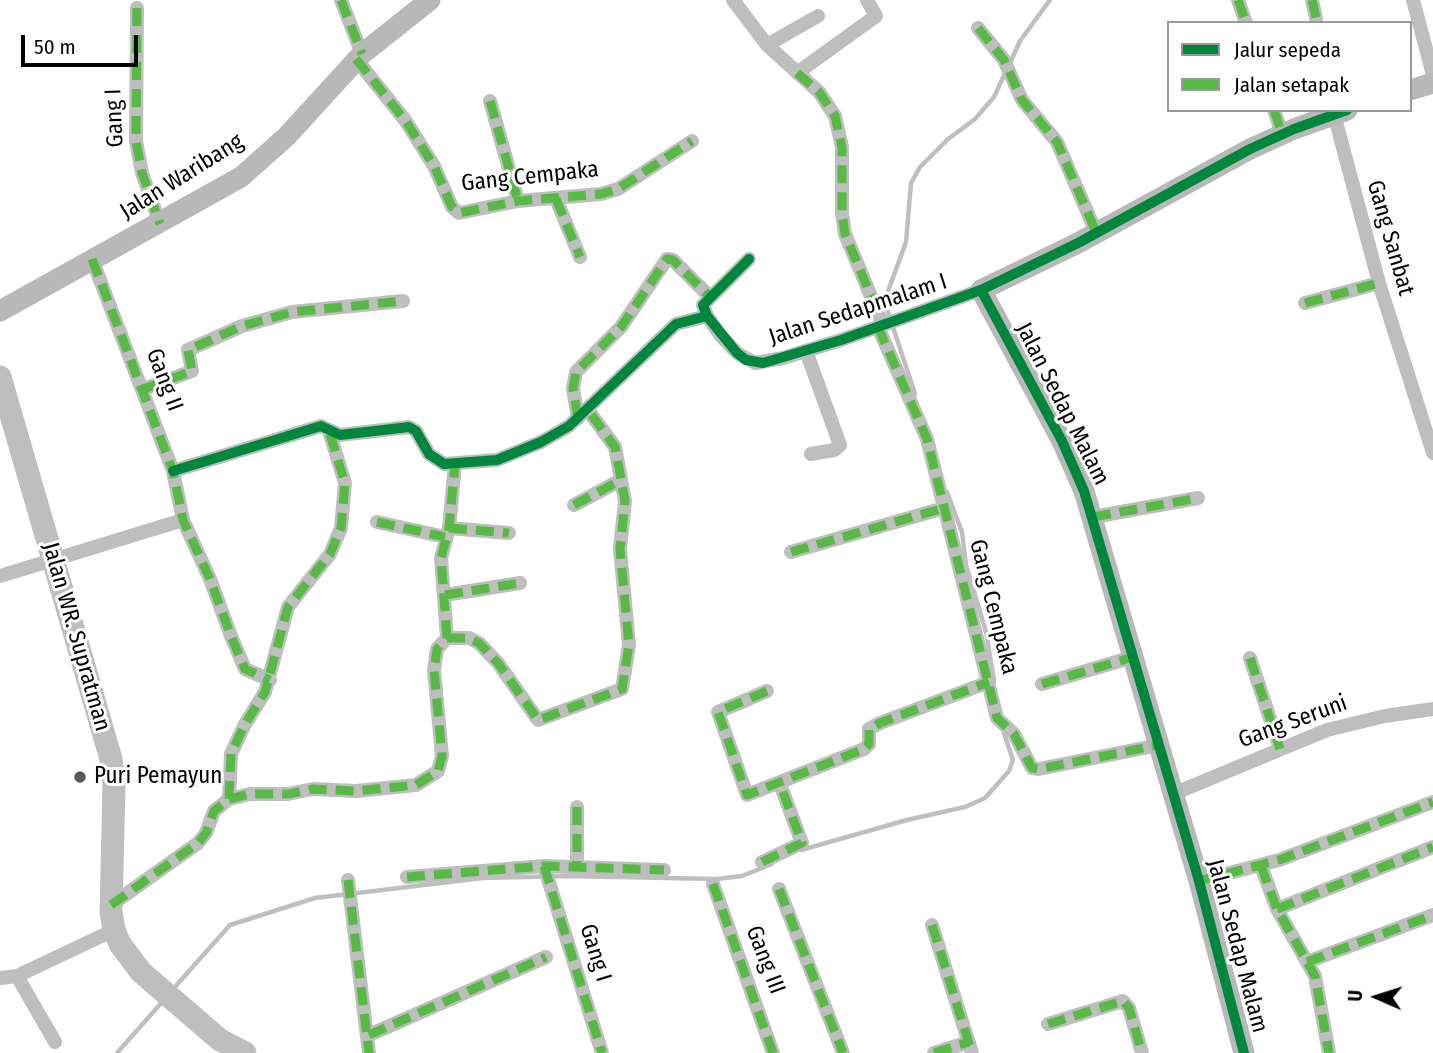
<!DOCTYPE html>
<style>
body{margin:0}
#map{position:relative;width:1433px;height:1053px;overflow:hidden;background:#fff;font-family:"Fira Sans Condensed",sans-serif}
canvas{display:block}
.legend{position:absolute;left:1167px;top:21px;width:245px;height:91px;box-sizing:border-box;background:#fff;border:2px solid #999;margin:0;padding:9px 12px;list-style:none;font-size:21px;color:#000}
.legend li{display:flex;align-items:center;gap:14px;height:35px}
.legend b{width:35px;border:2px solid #999}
.north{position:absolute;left:1342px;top:962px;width:70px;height:70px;-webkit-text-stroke:5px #fff;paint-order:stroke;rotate:273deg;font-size:19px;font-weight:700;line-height:28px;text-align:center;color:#000}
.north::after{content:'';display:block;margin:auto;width:24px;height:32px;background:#000;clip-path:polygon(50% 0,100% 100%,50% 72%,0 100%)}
.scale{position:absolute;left:21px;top:35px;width:117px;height:32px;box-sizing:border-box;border:4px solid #000;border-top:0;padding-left:9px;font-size:21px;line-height:24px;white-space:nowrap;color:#000;-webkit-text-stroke:5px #fff;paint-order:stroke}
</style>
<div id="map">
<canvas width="1433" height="1053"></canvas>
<ul class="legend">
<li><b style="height:9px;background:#00873e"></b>Jalur sepeda</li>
<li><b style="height:9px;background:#58b947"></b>Jalan setapak</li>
</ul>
<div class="north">U</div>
<div class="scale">50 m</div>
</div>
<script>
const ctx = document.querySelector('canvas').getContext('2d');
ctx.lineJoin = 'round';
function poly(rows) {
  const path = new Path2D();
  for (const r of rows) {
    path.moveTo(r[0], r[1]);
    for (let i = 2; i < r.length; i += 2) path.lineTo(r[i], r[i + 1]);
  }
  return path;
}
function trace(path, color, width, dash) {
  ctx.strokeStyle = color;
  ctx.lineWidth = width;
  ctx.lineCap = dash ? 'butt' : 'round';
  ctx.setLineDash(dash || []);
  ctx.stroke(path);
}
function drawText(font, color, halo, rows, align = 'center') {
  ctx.font = font + ' "Fira Sans Condensed",sans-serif';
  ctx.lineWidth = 6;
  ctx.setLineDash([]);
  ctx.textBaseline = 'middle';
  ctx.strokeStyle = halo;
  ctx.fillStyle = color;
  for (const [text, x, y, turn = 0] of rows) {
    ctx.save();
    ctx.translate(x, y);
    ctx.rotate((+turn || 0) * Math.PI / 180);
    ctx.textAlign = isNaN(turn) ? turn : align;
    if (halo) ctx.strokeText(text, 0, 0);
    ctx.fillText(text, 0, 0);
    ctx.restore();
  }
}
trace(poly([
 [1010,63,1020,41,1050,0],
 [915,394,887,309,887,294,906,242,911,183,920,167,947,140,975,119,994,97,1006,71],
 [947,492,962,532,966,565,986,632,994,680],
 [801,850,907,820,965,807,985,798,1009,771,1013,760,1004,733],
 [173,989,230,925,315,898,483,878,567,876,717,879,742,876,772,864],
 [117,1053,163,1001]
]), '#bfbfbf', 4.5);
trace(poly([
 [341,0,362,54],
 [733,0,767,45,819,92,835,116,842,147,842,213,845,234,883,325],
 [1238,0,1246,23],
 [1312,0,1316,18],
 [1413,0,1433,75],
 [137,8,136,141,142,173,160,224],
 [978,28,1004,60,1022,100,1057,142,1096,232],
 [767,45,818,16],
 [356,59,405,120,434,166,452,207,459,213,518,201,601,194,618,189,692,141],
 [797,73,876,16,867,0],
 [490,101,518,201],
 [1274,110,1282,134],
 [1334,114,1379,283,1433,453],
 [556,199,580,257],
 [92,259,173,471,183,520,210,579,231,636,245,669,270,680],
 [749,259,703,305,707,316,721,336,737,353,755,363,783,358,841,340,981,290],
 [1305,303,1379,283],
 [878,327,927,439,997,718,1014,734,1032,768,1039,769,1159,745],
 [806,351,840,445,834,450,811,454],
 [144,389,192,371,188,350,242,326,292,312,403,301],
 [578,418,573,389,576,372,621,327,667,259,673,260,709,296],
 [173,471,321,426,340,435,409,427,416,431,429,454,444,464,497,460,541,442,569,426,676,324,707,316],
 [574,505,621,480],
 [1093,517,1198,498],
 [377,522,445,537],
 [449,528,509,533],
 [791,552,944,508],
 [0,576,183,520],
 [445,595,520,583],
 [447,638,469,638,479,643,498,663,538,720,622,689,629,645,620,549,625,501,615,447,588,410],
 [447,638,441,558,449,528,455,464],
 [1250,658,1280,749],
 [1042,684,1133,657],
 [767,691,718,712,747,795,864,749,869,744,869,729,880,723,989,682],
 [1173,794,1327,730,1385,716,1433,709],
 [229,799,231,754,244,726,265,692,288,607,330,554,341,528,345,483,329,431],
 [577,807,577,867],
 [762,862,802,843,780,784],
 [544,866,602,1053],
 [1261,866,1277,909,1315,976,1329,1053],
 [407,877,544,866,664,870],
 [348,880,369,1053],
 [1199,881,1279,860,1433,802],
 [713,884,773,1053],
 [779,889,843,1053],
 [111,905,198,843,206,833,214,811,229,799,250,794,288,794,313,789,356,791,416,785,438,771,442,756,434,670,437,649,447,638],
 [1277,909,1433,847],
 [932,925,972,1053],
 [1307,962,1433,915],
 [17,976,55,1042],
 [0,978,17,976,114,930],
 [1048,1024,1123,1001,1129,1008,1142,1053],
 [369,1035,546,957],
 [934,1053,969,1042]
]), '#bebebe', 14);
trace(poly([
 [1410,90,1433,83],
 [0,311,241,177,286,137,362,54,430,0],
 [1244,1053,1199,881,1084,491,1062,441,981,290,1078,243,1250,149,1294,129,1347,110]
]), '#b8b8b8', 21);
trace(poly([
 [0,377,111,759,114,785,111,912,114,930,120,944,141,972,220,1040,245,1053]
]), '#bebebe', 23);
trace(poly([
 [341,0,362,54],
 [1238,0,1246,23],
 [1312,0,1316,18],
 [137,8,136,141,142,173,160,224],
 [978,28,1004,60,1022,100,1057,142,1096,232],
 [356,59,405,120,434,166,452,207,459,213,518,201,601,194,618,189,692,141],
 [797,73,819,92,835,116,842,147,842,213,845,234,883,325],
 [490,101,518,201],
 [1274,110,1282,134],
 [556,199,580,257],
 [92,259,173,471,183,520,210,579,231,636,245,669,270,680],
 [1305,303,1379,283],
 [878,327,927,439,997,718,1014,734,1032,768,1039,769,1159,745],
 [144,389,192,371,188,350,242,326,292,312,403,301],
 [578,418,573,389,576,372,621,327,667,259,673,260,709,296],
 [574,505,621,480],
 [1093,517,1198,498],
 [377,522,445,537],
 [449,528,509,533],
 [791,552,944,508],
 [445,595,520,583],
 [447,638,469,638,479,643,498,663,538,720,622,689,629,645,620,549,625,501,615,447,588,410],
 [447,638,441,558,449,528,455,464],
 [1250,658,1280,749],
 [1042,684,1133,657],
 [767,691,718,712,747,795,864,749,869,744,869,729,880,723,989,682],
 [229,799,231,754,244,726,265,692,288,607,330,554,341,528,345,483,329,431],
 [577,807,577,867],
 [762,862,802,843,780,784],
 [544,866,602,1053],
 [1261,866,1277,909,1315,976,1329,1053],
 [407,877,544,866,664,870],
 [348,880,369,1053],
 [1199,881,1279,860,1433,802],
 [713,884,773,1053],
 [779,889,843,1053],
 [111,905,198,843,206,833,214,811,229,799,250,794,288,794,313,789,356,791,416,785,438,771,442,756,434,670,437,649,447,638],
 [1277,909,1433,847],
 [932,925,972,1053],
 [1307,962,1433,915],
 [1048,1024,1123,1001,1129,1008,1142,1053],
 [369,1035,546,957],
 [934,1053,969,1042]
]), '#58b947', 9, [18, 9]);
trace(poly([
 [749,259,703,305,707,316,737,353,746,360,763,363,841,340,981,290,1078,243,1250,149,1294,129,1347,110],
 [981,290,1062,441,1084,491,1199,881,1244,1053],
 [173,471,321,426,340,435,409,427,416,431,429,454,444,464,497,460,541,442,569,426,676,324,707,316]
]), '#00873e', 10);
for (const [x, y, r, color] of [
 [80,777,7,"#595959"]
]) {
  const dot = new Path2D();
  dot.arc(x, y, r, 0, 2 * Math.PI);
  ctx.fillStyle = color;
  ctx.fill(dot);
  trace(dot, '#fff', 2.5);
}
drawText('23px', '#000', '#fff', [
 ["Gang I",115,118,-92],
 ["Jalan Waribang",182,177,-32],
 ["Gang Cempaka",530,177,-6],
 ["Gang Sanbat",1390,238,74],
 ["Jalan Sedapmalam I",858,310,-18],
 ["Gang II",164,380,69],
 ["Jalan Sedap Malam",1062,404,63],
 ["Gang Cempaka",993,607,76],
 ["Jalan WR. Supratman",76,637,74],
 ["Gang Seruni",1293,722,-20],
 ["Jalan Sedap Malam",1237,946,75],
 ["Gang I",595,953,73],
 ["Gang III",765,960,69]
]);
drawText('23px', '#000', '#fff', [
 ["Puri Pemayun",94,777]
], 'left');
</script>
